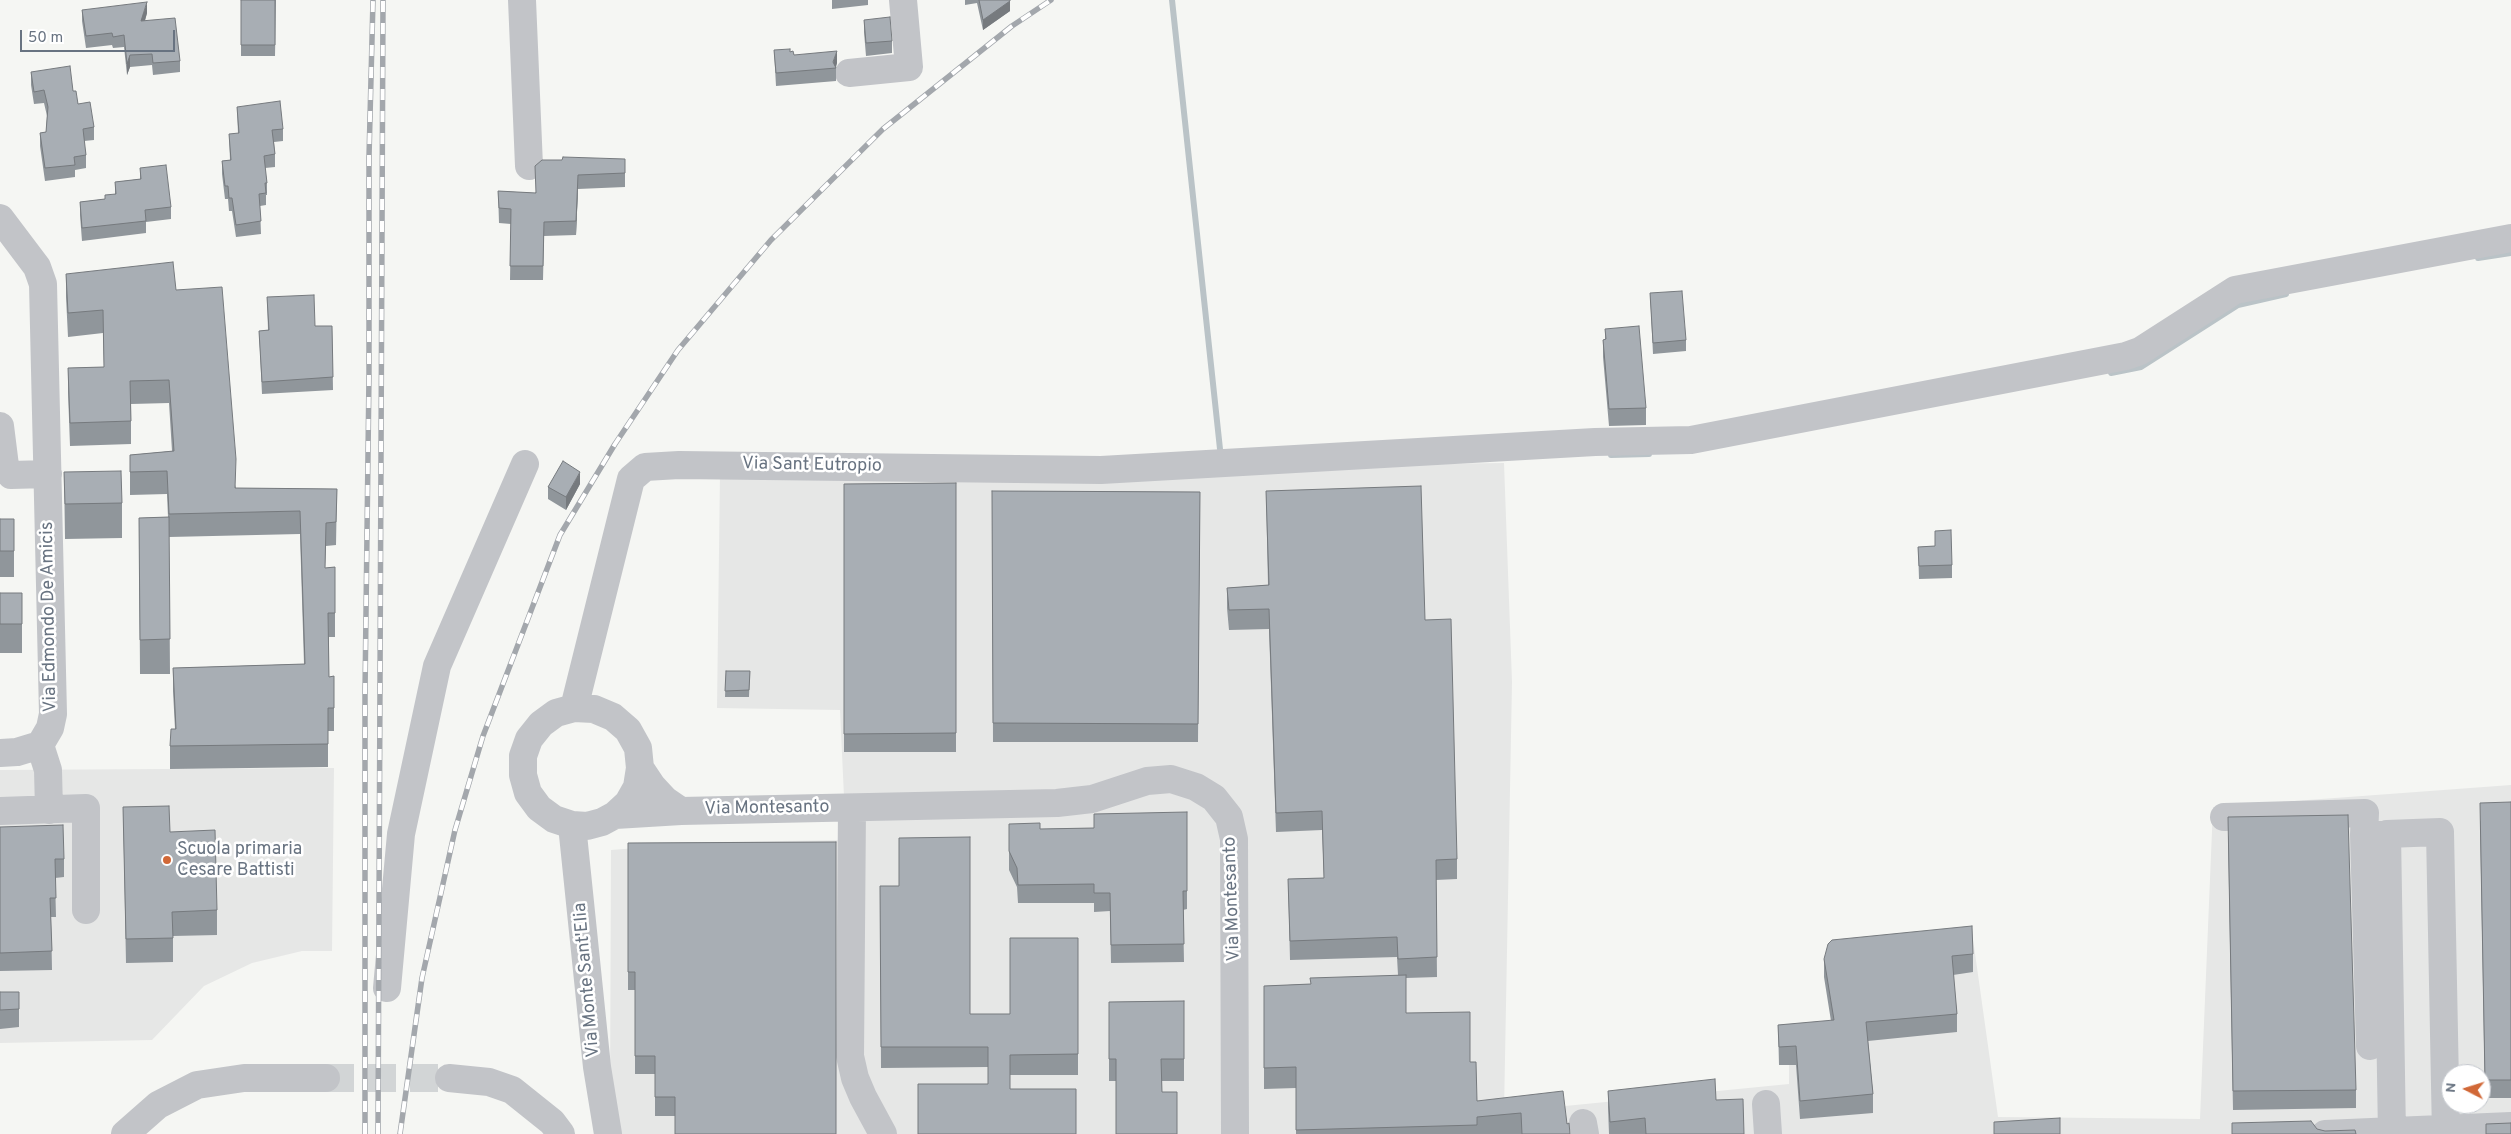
<!DOCTYPE html>
<style>
body{margin:0}
#map{position:relative;width:2511px;height:1134px;overflow:hidden;background:#f5f6f3;font-family:Overpass,sans-serif}
canvas{display:block}
.north{position:absolute;left:2441px;top:1064px;width:50px;height:50px;box-sizing:border-box;background:#fff;border:1px solid #c3c7cd;border-radius:50%;rotate:275deg;font-size:14px;font-weight:700;line-height:20px;text-align:center;color:#687381}
.north::after{content:'';display:block;margin:auto;width:18px;height:22px;background:#d16837;clip-path:polygon(50% 0,100% 100%,50% 72%,0 100%)}
.scale{position:absolute;left:20px;top:30px;width:155px;height:22px;box-sizing:border-box;border:2px solid #687381;border-top:0;padding-left:6px;font-size:15px;line-height:18px;white-space:nowrap;color:#687381;-webkit-text-stroke:4px #fff;paint-order:stroke}
</style>
<div id="map">
<canvas width="2511" height="1134"></canvas>
<div class="north">N</div>
<div class="scale">50 m</div>
</div>
<script>
const ctx = document.querySelector('canvas').getContext('2d');
ctx.lineJoin = 'round';
function fill(path, color) {
  ctx.fillStyle = color;
  ctx.fill(path, 'evenodd');
}
function poly(rows) {
  const path = new Path2D();
  for (const r of rows) {
    path.moveTo(r[0], r[1]);
    for (let i = 2; i < r.length; i += 2) path.lineTo(r[i], r[i + 1]);
  }
  return path;
}
function trace(path, color, width, dash) {
  ctx.strokeStyle = color;
  ctx.lineWidth = width;
  ctx.lineCap = dash ? 'butt' : 'round';
  ctx.setLineDash(dash || []);
  ctx.stroke(path);
}
function drawText(font, color, halo, rows, align = 'center') {
  ctx.font = font + ' Overpass,sans-serif';
  ctx.lineWidth = 5;
  ctx.setLineDash([]);
  ctx.textBaseline = 'middle';
  ctx.strokeStyle = halo;
  ctx.fillStyle = color;
  for (const [text, x, y, turn = 0] of rows) {
    ctx.save();
    ctx.translate(x, y);
    ctx.rotate((+turn || 0) * Math.PI / 180);
    ctx.textAlign = isNaN(turn) ? turn : align;
    if (halo) ctx.strokeText(text, 0, 0);
    ctx.fillText(text, 0, 0);
    ctx.restore();
  }
}
fill(poly([
 [1504,463,1512,682,1504,1112,1789,1084,1789,1049,1844,1045,1832,947,1972,932,1998,1117,2200,1119,2213,807,2511,785,2511,1134,620,1134,610,1107,611,850,715,842,846,840,840,710,717,708,720,473],
 [2451,1074,2481,1074,2481,1104,2451,1104],
 [334,768,332,951,302,951,252,963,204,986,152,1040,0,1043,0,770]
]), '#e6e7e6');
trace(poly([
 [1172,0,1220,449],
 [2478,258,2511,253],
 [2111,373,2141,367,2238,305,2286,294],
 [1611,455,1649,454]
]), '#bac3c7', 6);
trace(poly([
 [326,1078,449,1078]
]), '#d2d5d6', 28, [28, 14]);
trace(poly([
 [522,0,529,166],
 [849,73,909,67,903,0],
 [0,218,37,267,43,284,53,714,50,728,40,745,17,752,0,753],
 [0,426,5,466,11,475,48,474],
 [574,708,631,479,645,467,679,465,1101,470,1595,442,1691,440,2126,356,2140,351,2235,290,2511,238],
 [40,745,48,770,49,810],
 [640,768,637,787,628,803,615,815,602,822,587,826,572,825,554,819,539,808,528,793,523,775,523,756,529,739,541,724,556,713,574,708,594,709,613,717,628,730,638,748,640,768,652,786,665,800,681,811],
 [852,808,850,1056,855,1078,863,1097,883,1134],
 [0,811,86,808,86,910],
 [615,815,681,811,1057,803,1092,799,1147,781,1171,779,1196,787,1214,798,1229,817,1234,839,1235,1134],
 [2224,817,2365,813,2364,835,2383,835],
 [572,825,597,1067,608,1134],
 [2364,835,2370,1046],
 [387,988,401,834,437,666,525,464],
 [449,1078,489,1082,512,1090,552,1122,561,1134],
 [1766,1104,1768,1134],
 [1583,1123,1585,1134],
 [125,1134,158,1105,197,1085,244,1078,326,1078],
 [2325,1134,2511,1126],
 [2392,1134,2387,834,2440,832,2446,1134]
]), '#c2c4c8', 28);
const rail = poly([
 [365,1134,365,692,369,375,369,157,373,0],
 [378,1134,383,0],
 [400,1134,422,978,455,830,483,736,560,535,615,444,678,350,771,240,883,129,1012,26,1051,0]
]);
trace(rail, '#a3a7ac', 5.5);
trace(rail, '#fff', 4, [11]);
fill(poly([
 [241,0,276,0,275,56,241,56],
 [832,0,868,0,868,5,832,9],
 [965,0,1010,0,1010,11,983,30,977,3,965,5],
 [82,10,147,13,145,21,180,61,180,72,153,75,152,65,130,67,127,75,124,47,113,48,112,45,86,48,82,21],
 [864,20,892,41,892,53,866,56,864,32],
 [774,50,790,52,794,55,837,63,836,68,836,81,776,86],
 [31,72,73,91,78,104,94,127,94,140,84,141,86,155,86,168,75,170,75,177,45,181,40,146,40,133,46,132,47,116,44,103,34,104,31,85],
 [237,107,283,129,283,141,274,142,275,154,275,167,265,168,267,183,267,195,266,195,266,205,260,206,261,234,236,237,232,211,229,211,228,199,225,199,222,174,222,161,230,160,229,134,238,134],
 [625,159,625,187,578,189,576,235,544,236,543,280,510,280,511,224,499,223,498,191,535,193,562,160],
 [140,168,171,207,171,219,146,222,146,233,82,241,80,215,80,202,105,199,115,194,115,182,140,179],
 [66,274,176,290,236,488,337,489,336,545,326,546,325,568,335,567,335,637,329,637,329,677,334,676,334,731,328,731,328,767,170,769,170,746,175,729,173,691,173,668,304,664,300,534,169,537,170,674,140,674,139,518,168,517,167,494,130,495,130,455,172,451,169,403,131,404,131,444,70,446,68,392,68,368,104,367,103,333,68,337,66,297],
 [1650,293,1686,340,1686,351,1653,354],
 [267,297,315,326,332,326,333,390,262,394,259,331,268,330],
 [1605,329,1646,408,1646,425,1609,426,1603,357,1603,340,1605,339],
 [64,472,122,503,122,538,65,539],
 [956,483,956,752,844,752,844,484],
 [580,484,566,510,548,499,548,487],
 [992,491,1200,492,1198,742,993,742],
 [1266,491,1425,620,1457,859,1457,879,1436,880,1437,977,1406,978,1406,1013,1470,1062,1477,1101,1567,1124,1570,1134,1296,1134,1296,1088,1264,1089,1264,986,1310,984,1398,975,1397,957,1290,960,1288,879,1324,878,1322,830,1276,832,1269,629,1229,630,1227,608,1227,588,1268,585],
 [0,519,14,519,14,577,0,577],
 [1935,531,1952,565,1952,578,1919,579,1918,547,1935,546],
 [0,593,22,593,22,653,0,653],
 [726,671,750,671,749,697,725,697],
 [2511,802,2511,1098,2485,1098,2480,821],
 [123,807,170,832,217,910,217,935,173,936,173,962,126,963],
 [1187,812,1187,909,1183,910,1184,962,1111,963,1110,911,1094,912,1094,903,1018,903,1017,887,1009,870,1009,824,1040,829,1094,828],
 [0,827,64,859,64,877,55,878,56,917,51,917,52,970,0,971],
 [2228,835,2356,1090,2356,1108,2233,1110],
 [836,842,675,1116,655,1116,655,1074,635,1074,635,990,628,990,628,843],
 [880,886,970,1014,1010,1014,1078,938,1078,1075,1010,1075,1010,1089,1076,1134,988,1084,988,1067,881,1068],
 [1973,954,1973,972,1953,975,1957,1014,1957,1032,1868,1041,1873,1094,1873,1113,1800,1119,1796,1065,1779,1065,1778,1025,1831,1021,1824,977,1824,959],
 [0,992,19,992,19,1027,0,1029],
 [1184,1001,1184,1081,1162,1081,1162,1092,1116,1081,1109,1081,1109,1002],
 [1608,1091,1744,1134,1609,1134,1608,1107]
]), '#90969b');
fill(poly([
 [1010,1,1010,11,983,30,983,20],
 [147,2,147,13,141,33,141,21],
 [837,51,837,63,835,68,833,62],
 [130,55,130,67,127,75,127,64],
 [578,175,578,189,576,235,576,221],
 [580,472,580,484,566,510,566,497]
]), '#767a7e');
const building = poly([
 [241,0,275,0,275,45,241,45,241,0],
 [979,0,1010,0,1010,1,983,20,979,0],
 [147,2,141,21,175,18,180,61,153,63,152,54,130,55,127,64,124,35,113,37,112,33,86,36,82,10,147,2],
 [890,17,892,41,866,43,864,20,890,17],
 [790,49,790,52,793,51,794,55,837,51,833,62,836,68,776,73,774,50,790,49],
 [70,66,73,91,76,91,78,104,90,102,94,127,83,129,86,155,74,157,75,165,45,168,40,133,46,132,48,107,44,90,34,92,31,72,70,66],
 [280,101,283,129,272,130,275,154,264,156,267,183,265,183,266,193,259,194,261,221,236,225,232,198,229,198,228,186,225,186,222,161,231,160,229,134,239,133,237,107,280,101],
 [563,157,625,159,625,173,578,175,576,221,544,222,543,266,510,266,511,209,499,208,498,191,536,193,535,166,542,160,562,160,563,157],
 [166,165,171,207,145,210,146,221,82,228,80,202,105,199,105,195,116,194,115,182,141,179,140,168,166,165],
 [173,262,176,290,222,287,236,459,235,488,337,489,336,522,326,523,325,568,335,567,335,613,328,613,329,677,334,676,334,708,328,708,328,744,170,746,171,729,176,729,173,668,305,664,300,511,169,514,167,471,130,472,130,455,174,451,169,380,130,381,131,421,70,423,68,368,104,367,103,310,68,313,66,274,173,262],
 [1682,291,1686,340,1653,343,1650,293,1682,291],
 [314,295,315,326,332,326,333,377,262,382,259,331,269,330,267,297,314,295],
 [1639,326,1646,408,1609,409,1603,340,1606,339,1605,329,1639,326],
 [563,461,580,472,566,497,548,487,563,461],
 [121,471,122,503,65,504,64,472,121,471],
 [956,483,956,733,844,734,844,484,956,483],
 [1421,486,1425,620,1451,619,1457,859,1436,860,1437,957,1398,959,1397,937,1290,941,1288,879,1324,878,1322,811,1276,813,1269,609,1229,610,1227,588,1269,585,1266,491,1421,486],
 [992,491,1200,492,1198,724,993,723,992,491],
 [169,517,170,639,140,640,139,518,169,517],
 [0,519,14,519,14,551,0,551,0,519],
 [1951,530,1952,565,1919,566,1918,547,1935,546,1935,531,1951,530],
 [0,593,22,593,22,624,0,624,0,593],
 [726,671,750,671,749,690,725,691,726,671],
 [2511,802,2511,1080,2485,1080,2480,803,2511,802],
 [169,806,170,832,215,830,217,910,172,912,173,938,126,939,123,807,169,806],
 [1187,812,1187,891,1183,891,1184,944,1111,945,1110,893,1094,893,1094,884,1018,885,1017,868,1009,851,1009,824,1040,823,1040,829,1094,828,1094,814,1187,812],
 [2348,815,2356,1090,2233,1091,2228,817,2348,815],
 [63,825,64,859,55,859,56,898,50,898,52,951,0,953,0,827,63,825],
 [970,837,970,1014,1010,1014,1010,938,1078,938,1078,1054,1010,1055,1010,1089,1076,1089,1076,1134,918,1134,918,1084,988,1084,988,1047,881,1047,880,886,899,886,899,838,970,837],
 [836,842,836,1134,675,1134,675,1097,655,1097,655,1056,635,1056,635,972,628,972,628,843,836,842],
 [1972,926,1973,954,1952,956,1957,1014,1866,1022,1873,1094,1800,1101,1796,1046,1779,1047,1778,1025,1834,1020,1824,959,1828,944,1832,940,1972,926],
 [1406,975,1406,1013,1470,1012,1470,1062,1476,1062,1477,1101,1563,1091,1567,1124,1569,1123,1570,1134,1522,1134,1521,1113,1477,1117,1477,1125,1296,1130,1296,1067,1264,1068,1264,986,1311,984,1310,978,1406,975],
 [0,992,19,992,19,1009,0,1010,0,992],
 [1184,1001,1184,1059,1161,1059,1162,1092,1177,1092,1177,1134,1116,1134,1116,1059,1109,1059,1109,1002,1184,1001],
 [1715,1079,1716,1100,1743,1099,1744,1134,1646,1134,1645,1118,1610,1122,1608,1091,1715,1079],
 [2060,1118,2060,1134,1994,1134,1994,1122,2060,1118],
 [2311,1121,2317,1129,2325,1131,2355,1130,2356,1134,2232,1134,2232,1123,2311,1121],
 [2511,1123,2511,1134,2486,1134,2486,1124,2511,1123]
]);
fill(building, '#a8aeb4');
trace(building, '#767a7e', 1);
for (const [x, y, r, color] of [
 [167,860,5,"#d16837"]
]) {
  const dot = new Path2D();
  dot.arc(x, y, r, 0, 2 * Math.PI);
  ctx.fillStyle = color;
  ctx.fill(dot);
  trace(dot, '#fff', 2);
}
drawText('18px', '#687381', '#fff', [
 ["Via Sant Eutropio",812,466,1],
 ["Via Edmondo De Amicis",50,617,-91],
 ["Via Montesanto",767,809,-1],
 ["Via Montesanto",1233,899,-92],
 ["Via Monte Sant'Elia",588,980,-95]
]);
drawText('18px', '#687381', '#fff', [
 ["Scuola primaria",177,850],
 ["Cesare Battisti",177,871]
], 'left');
</script>
